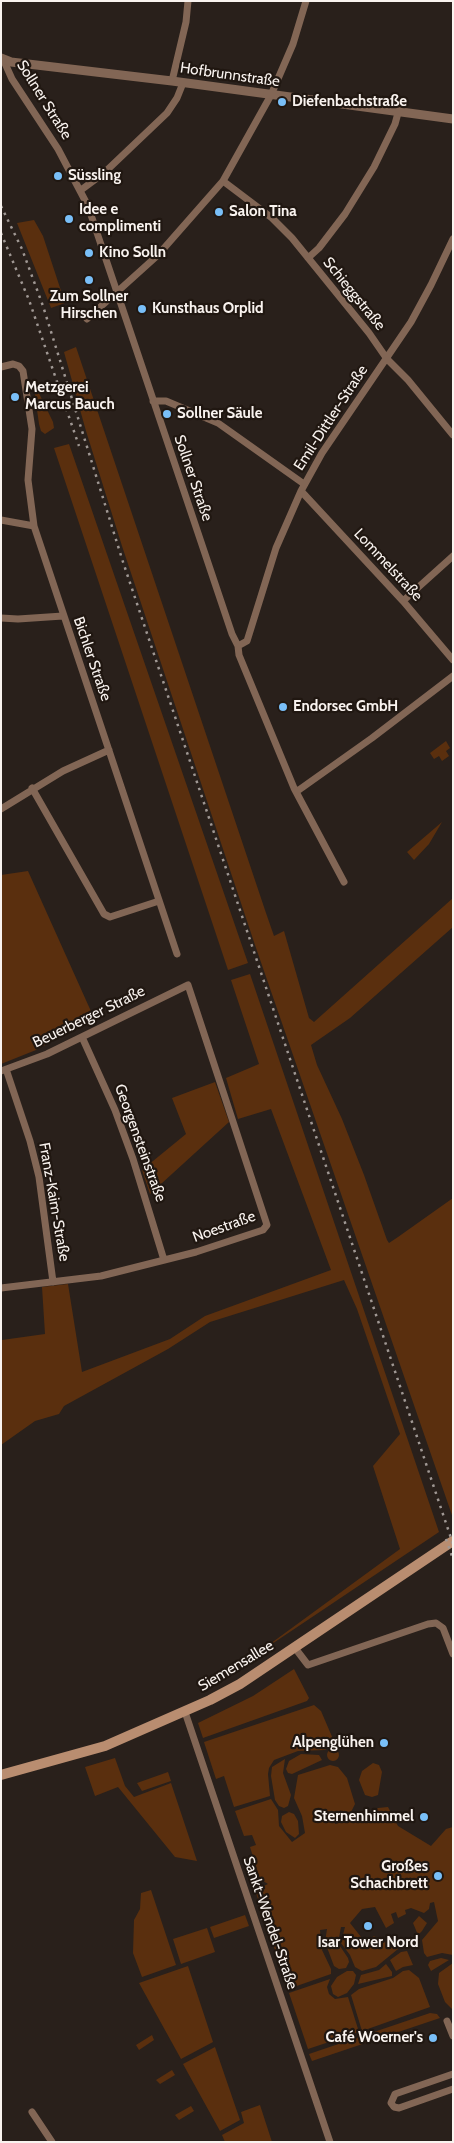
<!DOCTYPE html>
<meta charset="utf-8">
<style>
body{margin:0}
#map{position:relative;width:454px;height:2143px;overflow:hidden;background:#29201b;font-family:Cabin,sans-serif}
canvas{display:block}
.frame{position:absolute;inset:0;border:2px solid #f9f3ef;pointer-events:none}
</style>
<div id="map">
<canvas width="454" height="2143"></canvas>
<div class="frame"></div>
</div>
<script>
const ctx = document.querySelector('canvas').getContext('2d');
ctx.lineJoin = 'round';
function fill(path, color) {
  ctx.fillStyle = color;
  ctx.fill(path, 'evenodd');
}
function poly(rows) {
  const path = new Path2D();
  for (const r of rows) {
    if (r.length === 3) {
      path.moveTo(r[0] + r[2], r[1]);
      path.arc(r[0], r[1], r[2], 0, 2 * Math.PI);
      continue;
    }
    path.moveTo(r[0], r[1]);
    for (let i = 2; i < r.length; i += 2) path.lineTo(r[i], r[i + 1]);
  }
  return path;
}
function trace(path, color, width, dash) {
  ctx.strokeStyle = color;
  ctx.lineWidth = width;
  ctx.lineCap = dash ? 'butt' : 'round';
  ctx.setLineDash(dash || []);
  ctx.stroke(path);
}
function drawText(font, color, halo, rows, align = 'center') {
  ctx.font = font + ' Cabin,sans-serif';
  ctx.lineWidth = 4.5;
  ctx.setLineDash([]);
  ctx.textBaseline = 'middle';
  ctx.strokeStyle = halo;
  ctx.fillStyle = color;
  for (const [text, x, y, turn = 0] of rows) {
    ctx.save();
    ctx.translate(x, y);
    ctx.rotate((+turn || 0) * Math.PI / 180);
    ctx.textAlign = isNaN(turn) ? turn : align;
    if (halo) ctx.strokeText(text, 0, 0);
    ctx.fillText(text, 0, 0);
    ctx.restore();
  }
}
fill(poly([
 [34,220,43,236,65,303,51,308,17,223],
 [76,347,266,913,274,936,284,931,309,1018,314,1022,453,898,453,927,350,1018,311,1045,317,1065,342,1119,364,1175,387,1240,389,1243,398,1237,453,1198,453,1518,255,945,122,546,86,431,64,352],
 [33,381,53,422,54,428,45,434,41,431,39,424],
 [69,444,248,963,228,970,54,448],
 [446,741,450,748,446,751,449,756,442,761,439,756,434,759,430,753],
 [442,822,429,844,414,860,407,852],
 [28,871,94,1018,36,1050,1,1064,1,875],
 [250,974,439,1532,248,1660,400,1549,373,1466,400,1434,357,1309,344,1280,210,1322,168,1349,64,1406,59,1414,35,1421,1,1445,1,1362,2,1340,45,1334,42,1287,68,1284,82,1372,170,1339,205,1316,331,1270,271,1109,238,1119,226,1078,259,1064,231,980],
 [215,1082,229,1122,150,1194,142,1170,186,1134,172,1098],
 [294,1669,309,1698,307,1701,203,1738,198,1723,253,1696],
 [314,1705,321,1711,333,1739,332,1744,325,1750,298,1751,274,1760,269,1768,268,1774,270,1796,234,1807,224,1776,216,1779,204,1742],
 [333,1755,6],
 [301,1754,319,1755,322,1760,292,1774,288,1773,286,1769,289,1761],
 [115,1758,125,1786,134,1797,171,1783,197,1861,175,1857,118,1787,95,1796,85,1767],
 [285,1759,283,1773,291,1795,288,1806,284,1808,279,1806,275,1800,271,1776,272,1767],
 [373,1763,379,1765,382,1772,378,1795,372,1797,365,1795,359,1780,362,1771],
 [330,1765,338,1767,347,1778,355,1804,351,1812,337,1811,332,1816,335,1824,367,1815,378,1808,388,1807,398,1826,431,1846,446,1829,453,1827,453,1955,442,1953,427,1957,424,1953,422,1940,438,1921,434,1902,430,1903,429,1909,424,1913,411,1908,405,1910,406,1914,398,1918,396,1912,391,1914,394,1923,386,1928,375,1907,362,1909,350,1923,365,1942,374,1936,383,1941,397,1943,398,1949,376,1967,362,1971,355,1967,350,1955,341,1943,345,1927,341,1927,338,1943,348,1958,349,1962,346,1968,339,1969,334,1966,325,1942,327,1929,320,1930,322,1950,331,1969,331,1974,288,1989,255,1890,268,1884,260,1879,250,1847,256,1845,252,1835,244,1836,235,1811,271,1799,278,1810,279,1826,292,1842,305,1833,302,1816,294,1798,298,1775],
 [168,1772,171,1781,142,1791,137,1783],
 [289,1812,294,1814,298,1821,299,1834,295,1838,286,1832,281,1822,282,1816],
 [151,1890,176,1965,142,1977,133,1953,134,1920,140,1909,141,1893],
 [245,1915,249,1926,214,1938,210,1927],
 [419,1916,427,1923,422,1931,418,1935,413,1923],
 [207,1928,215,1952,181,1964,173,1939],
 [407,1951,413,1965,403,1967,396,1971,390,1960,401,1952],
 [441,1958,449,1960,431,1971,428,1965,430,1961],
 [453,1963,453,2010,445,2002,438,1984,439,1973],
 [386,1964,392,1972,392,1976,358,1984,361,1975,379,1970],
 [188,1966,213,2042,181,2059,139,1983],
 [409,1970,419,1978,430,2007,362,2031,351,1995,359,1989,393,1978,403,1971],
 [347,1971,353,1971,356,1975,354,1984,347,1993,338,1997,333,1994,331,1986,337,1977],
 [330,1979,327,1987,329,1994,335,1999,348,1997,359,2032,308,2049,289,1993],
 [430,2013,437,2014,440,2018,312,2061,309,2054],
 [152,2035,154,2040,139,2050,136,2045],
 [215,2047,240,2120,220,2131,183,2064],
 [172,2070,175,2075,160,2084,156,2080],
 [260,2105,272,2142,225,2142,222,2135,244,2123,241,2112],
 [191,2106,194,2111,179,2120,175,2115]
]), '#5a2f0e');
trace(poly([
 [3,59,12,79,58,149,88,206,232,634,238,646,239,655,294,788,344,882],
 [172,81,186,22,188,1],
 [223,181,272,218,292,238,369,333,387,359,408,380,453,435],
 [81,190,104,173,167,113,177,98,183,83],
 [308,258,319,248,345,214,374,167,395,124,398,113],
 [87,319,158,255,223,181,271,95,293,44,306,1],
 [1,367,13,364,19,366,23,371,32,429,28,480,34,526,177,954],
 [153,401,166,401,218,423,304,484],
 [301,491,403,601,453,660],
 [1,520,34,526],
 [403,601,453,556],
 [1,618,18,619,63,616],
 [238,646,247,641,276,548,301,491,322,453,411,322,431,285,453,239],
 [32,788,104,914,110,917,159,901],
 [296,792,372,738,453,676],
 [1,809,63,771,109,750],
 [82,1037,115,1110,133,1159,164,1260],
 [6,1069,30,1141,39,1177,53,1282],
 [1,1071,47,1054,188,985,267,1225,263,1230,196,1252,101,1276,1,1288],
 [295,1648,308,1665,428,1624,436,1623,443,1628,453,1654],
 [185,1712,330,2142],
 [447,2021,453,2036],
 [453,2074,395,2094,391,2103,394,2107,399,2108,453,2089],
 [32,2112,52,2142]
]), '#826655', 7);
trace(poly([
 [1,58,11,62,172,81,453,119]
]), '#826655', 9);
trace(poly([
 [1,1775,105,1746,210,1700,240,1684,453,1541]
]), '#b98d70', 10);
trace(poly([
 [1,206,22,249,43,306,123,562,453,1544],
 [1,233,29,300,79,446],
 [446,1539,453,1559]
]), '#a09894', 2.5, [2.5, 5]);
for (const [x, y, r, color] of [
 [282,102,5,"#79bff8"],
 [58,176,5,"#79bff8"],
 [219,212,5,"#79bff8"],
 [69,219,5,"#79bff8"],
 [89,253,5,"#79bff8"],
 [89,280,5,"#79bff8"],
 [142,309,5,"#79bff8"],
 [15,397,5,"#79bff8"],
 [167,414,5,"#79bff8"],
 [283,707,5,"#79bff8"],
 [384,1743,5,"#79bff8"],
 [424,1817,5,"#79bff8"],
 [438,1876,5,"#79bff8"],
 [368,1926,5,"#79bff8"],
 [433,2038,5,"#79bff8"]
]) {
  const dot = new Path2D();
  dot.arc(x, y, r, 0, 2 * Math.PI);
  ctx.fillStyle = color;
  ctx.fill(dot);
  trace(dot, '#201711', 2);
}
drawText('15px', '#f9f3ef', '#201711', [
 ["Hofbrunnstraße",230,75,8],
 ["Sollner Straße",44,100,58],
 ["Schieggstraße",354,294,51],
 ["Emil-Dittler-Straße",331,418,-57],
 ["Sollner Straße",193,478,71],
 ["Lommelstraße",388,565,47],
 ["Bichler Straße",92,659,71],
 ["Beuerberger Straße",89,1017,-26],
 ["Georgensteinstraße",140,1143,70],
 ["Franz-Kaim-Straße",54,1202,80],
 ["Noestraße",224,1227,-20],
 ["Siemensallee",236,1666,-31],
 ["Sankt-Wendel-Straße",270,1923,71]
]);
drawText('bold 15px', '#f9f3ef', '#201711', [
 ["Diefenbachstraße",292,102],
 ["Süssling",68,176],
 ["Idee e",79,210],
 ["complimenti",79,227],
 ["Salon Tina",229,212],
 ["Kino Solln",99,253],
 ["Zum Sollner",89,297,"center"],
 ["Hirschen",89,314,"center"],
 ["Kunsthaus Orplid",152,309],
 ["Metzgerei",25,388],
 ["Marcus Bauch",25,405],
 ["Sollner Säule",177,414],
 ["Endorsec GmbH",293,707],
 ["Alpenglühen",374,1743,"right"],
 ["Sternenhimmel",414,1817,"right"],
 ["Großes",428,1867,"right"],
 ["Schachbrett",428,1884,"right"],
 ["Isar Tower Nord",368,1943,"center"],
 ["Café Woerner's",423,2038,"right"]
], 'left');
</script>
